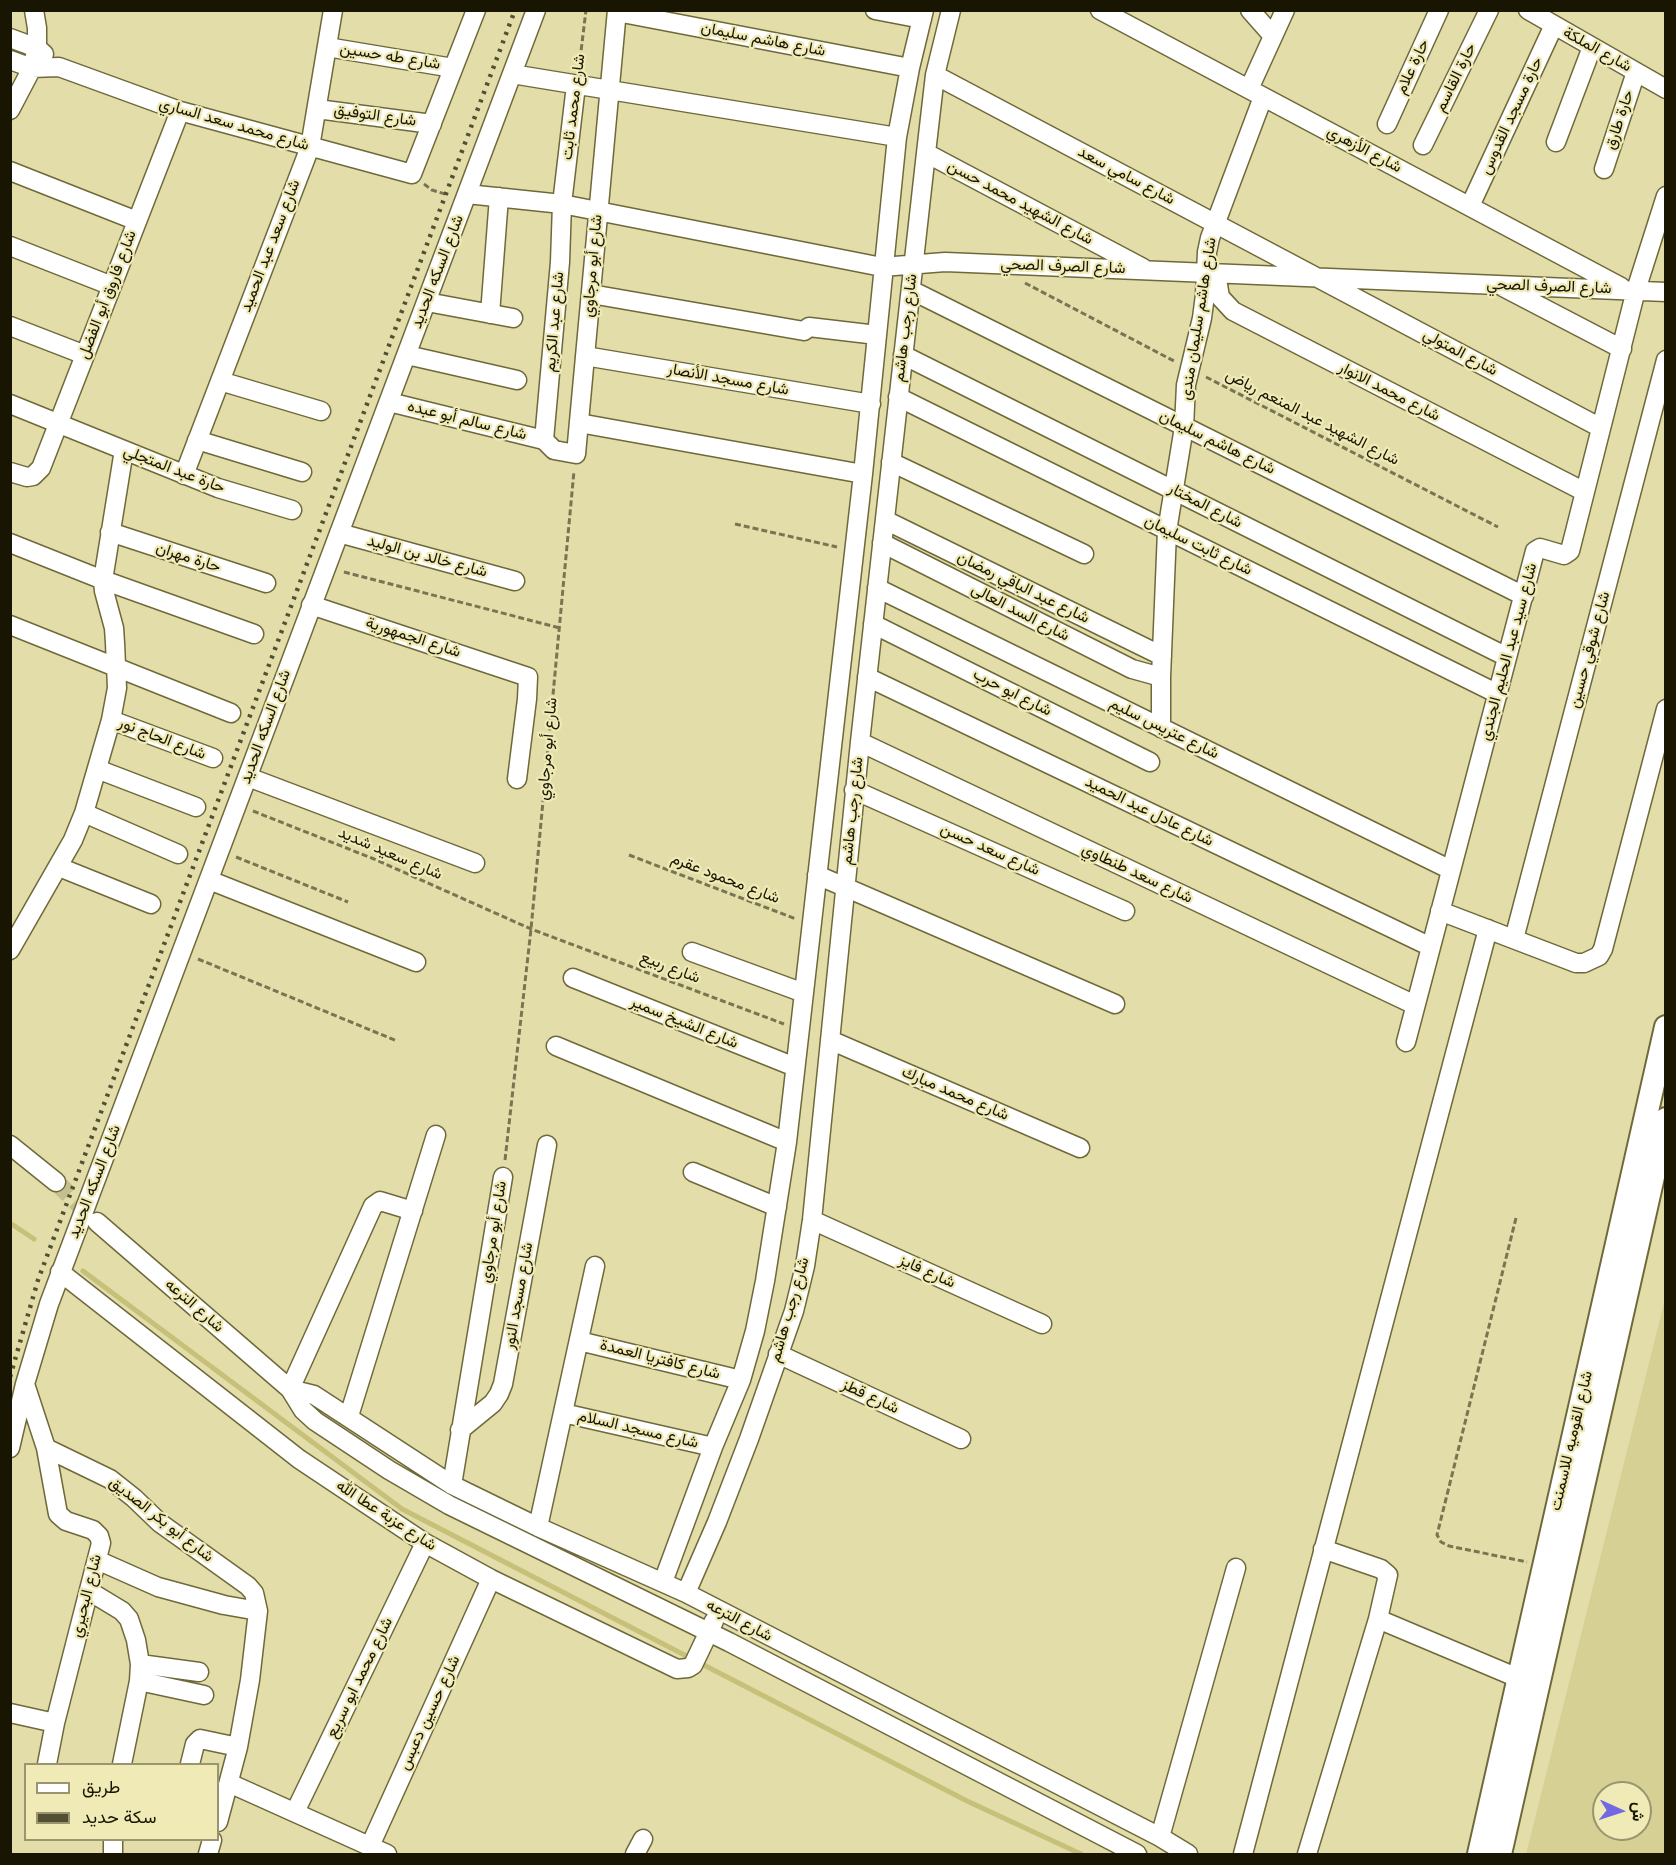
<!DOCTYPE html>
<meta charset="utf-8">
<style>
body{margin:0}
#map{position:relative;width:1676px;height:1865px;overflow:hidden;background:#e2dda9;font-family:Poppins,Vazirmatn,sans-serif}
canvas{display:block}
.frame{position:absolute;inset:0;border:12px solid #181503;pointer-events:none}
.legend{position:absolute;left:24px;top:1763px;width:195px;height:78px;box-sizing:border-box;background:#efeab6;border:2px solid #99956e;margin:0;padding:8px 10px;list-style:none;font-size:18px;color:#181503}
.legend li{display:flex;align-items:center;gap:12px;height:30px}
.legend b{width:30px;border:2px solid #99956e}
.north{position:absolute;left:1592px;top:1781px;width:60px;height:60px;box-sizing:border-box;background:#efeab6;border:2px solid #99956e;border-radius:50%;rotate:93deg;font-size:16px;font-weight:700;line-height:24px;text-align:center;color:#181503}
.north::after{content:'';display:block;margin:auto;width:21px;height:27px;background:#7268e3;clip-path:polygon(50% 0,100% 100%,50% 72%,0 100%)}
</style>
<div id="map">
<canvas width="1676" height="1865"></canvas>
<div class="frame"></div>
<ul class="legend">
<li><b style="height:8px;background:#fff"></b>طريق</li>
<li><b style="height:8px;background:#524f33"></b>سكة حديد</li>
</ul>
<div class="north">ش</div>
</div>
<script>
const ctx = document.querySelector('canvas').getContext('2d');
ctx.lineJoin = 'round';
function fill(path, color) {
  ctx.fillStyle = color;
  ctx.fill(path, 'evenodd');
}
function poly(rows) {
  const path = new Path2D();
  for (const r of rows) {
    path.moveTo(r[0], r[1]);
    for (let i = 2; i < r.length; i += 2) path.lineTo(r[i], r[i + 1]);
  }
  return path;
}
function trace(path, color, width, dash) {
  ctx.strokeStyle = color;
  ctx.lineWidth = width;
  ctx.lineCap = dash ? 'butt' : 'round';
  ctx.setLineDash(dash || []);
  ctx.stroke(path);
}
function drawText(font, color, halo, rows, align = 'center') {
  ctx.font = font + ' Poppins,Vazirmatn,sans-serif';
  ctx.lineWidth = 4.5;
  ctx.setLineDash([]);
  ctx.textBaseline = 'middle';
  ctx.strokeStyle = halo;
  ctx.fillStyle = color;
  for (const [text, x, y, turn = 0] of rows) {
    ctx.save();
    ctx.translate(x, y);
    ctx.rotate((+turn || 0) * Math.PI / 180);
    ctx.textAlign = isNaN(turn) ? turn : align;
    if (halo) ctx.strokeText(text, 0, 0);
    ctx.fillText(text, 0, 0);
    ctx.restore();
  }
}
fill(poly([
 [1665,1299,1665,1854,1526,1854],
 [1604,1793,1640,1793,1640,1829,1604,1829]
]), '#d6d095');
trace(poly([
 [10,1223,34,1239],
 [83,1271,402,1509,967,1801,1081,1854]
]), '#c7c079', 5);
trace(poly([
 [56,1182,94,1219]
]), '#c4bf90', 18, [18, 9]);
const minor = poly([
 [875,10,922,19],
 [1100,10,1621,287],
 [1250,10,1273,36],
 [1528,10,1666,89],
 [617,12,910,68],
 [10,38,37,48,44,54],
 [327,47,453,68],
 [10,60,32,68,59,67,180,111,412,174,476,10],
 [512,74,897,137],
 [935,75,1601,428],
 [1249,89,1285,10],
 [317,109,432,124],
 [10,110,32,68,37,48,37,28,34,10],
 [1387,124,1439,10],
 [1556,142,1592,47],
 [1423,145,1489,10],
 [926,153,1143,268],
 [1604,169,1636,72],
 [10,171,137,221],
 [467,194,562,204,882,267,945,262,1666,292],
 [1470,206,1554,25],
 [10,246,112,286],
 [1216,273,1220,297,1233,311,1585,492],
 [1503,287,1622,349],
 [911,290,1524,596],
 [591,294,804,331,809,327,877,335],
 [427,302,513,318],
 [490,314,499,197],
 [10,326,85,355],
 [407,355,517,380],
 [903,355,1507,657],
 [585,356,871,404],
 [220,381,321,411],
 [898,397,1498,694],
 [389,402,544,440,554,450,576,454,617,10],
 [10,404,218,488,292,510],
 [579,423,863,474],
 [197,440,302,472],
 [544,440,560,262,562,204,576,85],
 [891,462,1084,554],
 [10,472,27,477,33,476,41,468,180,111],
 [184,475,310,147,333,10],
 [885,520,1162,656],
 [110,532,266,583],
 [339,533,515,581],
 [10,543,103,580,254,634],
 [882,543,1132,669,1161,677],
 [877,588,1451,870],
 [311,605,528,677,527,699,517,779],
 [873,624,1150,762],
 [10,625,231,713],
 [867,677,1431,947],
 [111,720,213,758],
 [1161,728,1161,677,1167,531,1184,427,1186,385,1202,318,1205,295,1207,252,1210,238,1263,97],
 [860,742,1415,1005],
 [97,769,196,807],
 [248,777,475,863],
 [854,790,1125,911],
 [84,813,178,854],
 [59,867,151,904],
 [817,875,1115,1004],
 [209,880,416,962],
 [1440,911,1576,963,1584,963,1599,956,1603,949,1666,709],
 [1514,939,1666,360],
 [10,950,73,840,84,813,111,720,117,688,115,643,114,628,104,591,103,580,124,450],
 [692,952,804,993],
 [573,978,795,1067],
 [830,1040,1080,1148],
 [1406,1042,1535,551,1540,548,1564,555,1570,551,1636,290,1666,196],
 [556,1046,787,1142],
 [10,1145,56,1182],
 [693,1172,777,1207],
 [812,1220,1042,1324],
 [97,1222,290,1389,303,1410,315,1421,389,1470,449,1505,729,1642,1137,1854],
 [60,1272,299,1459,425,1543,491,1579,677,1669,688,1668,693,1665,714,1621],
 [579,1341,741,1380],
 [778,1354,961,1439],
 [25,1384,46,1448,58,1514,66,1521,93,1530,99,1536,101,1543,55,1723,47,1764],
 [290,1389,314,1395,452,1485,538,1527,686,1593,1160,1837,1188,1854],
 [290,1389,373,1206,380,1201,413,1211],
 [563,1413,713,1447],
 [349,1416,436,1135],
 [460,1430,493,1403,499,1394,503,1384,547,1145],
 [10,1448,25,1384,49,1304,536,10],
 [46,1448,110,1479,134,1498,160,1523,248,1586,254,1593,258,1611,250,1680,238,1747,218,1822],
 [452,1485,503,1177],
 [538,1527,595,1266],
 [97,1560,158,1587,224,1605,258,1611],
 [663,1582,713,1447,741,1380,755,1331,765,1281,787,1142,863,474,897,137,910,68,924,10],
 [89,1591,122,1611,129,1619,136,1640,140,1664,139,1681,122,1764],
 [686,1593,717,1522,749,1439,794,1311,805,1266,812,1220,860,742,926,153,935,75,951,10],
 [1378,1619,1518,1678],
 [140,1664,199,1672],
 [139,1681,204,1695],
 [10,1713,55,1723],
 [190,1764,195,1744,200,1739,238,1747],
 [229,1783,387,1854],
 [295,1812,425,1543],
 [1160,1837,1236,1568],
 [370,1846,491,1579],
 [113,1854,113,1840],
 [208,1854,212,1840],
 [635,1854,643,1839],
 [1243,1854,1488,929],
 [1307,1854,1378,1619,1388,1575,1381,1569,1323,1549]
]);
const major = poly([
 [1479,1854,1666,1027],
 [1500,1854,1666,1119]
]);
trace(minor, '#6f693a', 21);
trace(major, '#6f693a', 26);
trace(poly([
 [579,68,586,10],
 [424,184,432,190,448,195],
 [1025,283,1174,361],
 [1206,377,1498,527],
 [735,524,837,547],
 [344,572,560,628],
 [253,811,374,859,531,929,784,1024],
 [629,855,796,919],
 [236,857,348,902],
 [198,959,397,1041],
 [505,1160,531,929,574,471],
 [1516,1218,1437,1535,1441,1542,1449,1546,1527,1562]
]), '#797552', 3, [6, 3]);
trace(minor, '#fff', 18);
trace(major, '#fff', 22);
trace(poly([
 [10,1377,38,1280,515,10]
]), '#524f33', 4.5, [3, 6]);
drawText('16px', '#181503', '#efeab6', [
 ["شارع هاشم سليمان",763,40,11],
 ["شارع الملكة",1597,50,29],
 ["شارع طه حسين",390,57,9],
 ["حارة علام",1413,67,-65],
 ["حارة القاسم",1456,78,-64],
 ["شارع محمد ثابت",574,107,-83],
 ["شارع التوفيق",375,116,8],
 ["حارة مسجد القدوس",1512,116,-65],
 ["حارة طارق",1620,120,-72],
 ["شارع محمد سعد الساري",234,125,16],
 ["شارع الأزهري",1364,150,28],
 ["شارع سامي سعد",1126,176,28],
 ["شارع الشهيد محمد حسن",1020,203,28],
 ["شارع سعد عبد الحميد",271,246,-69],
 ["شارع أبو مرجاوي",593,266,-85],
 ["شارع الصرف الصحي",1063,267,2],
 ["شارع السكه الحديد",438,272,-69],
 ["شارع الصرف الصحي",1549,287,2],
 ["شارع فاروق أبو الفضل",108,295,-69],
 ["شارع هاشم سليمان مندى",1199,319,-81],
 ["شارع عبد الكريم",555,322,-85],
 ["شارع رجب هاشم",906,328,-83],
 ["شارع المتولي",1460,353,28],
 ["شارع مسجد الأنصار",728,380,10],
 ["شارع محمد الانوار",1389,392,27],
 ["شارع الشهيد عبد المنعم رياض",1312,418,27],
 ["شارع سالم أبو عبده",467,421,14],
 ["شارع هاشم سليمان",1217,443,26],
 ["حارة عبد المتجلي",174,470,21],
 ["شارع المختار",1205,506,27],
 ["شارع ثابت سليمان",1198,546,26],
 ["شارع خالد بن الوليد",427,557,15],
 ["حارة مهران",188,558,18],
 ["شارع عبد الباقي رمضان",1023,588,26],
 ["شارع السد العالى",1020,613,27],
 ["شارع الجمهورية",413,638,18],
 ["شارع شوقي حسين",1590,650,-75],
 ["شارع سيد عبد الحليم الجندي",1509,652,-75],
 ["شارع ابو حرب",1012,693,27],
 ["شارع السكه الحديد",266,727,-70],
 ["شارع عتريس سليم",1164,729,26],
 ["شارع الحاج نور",162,739,21],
 ["شارع أبو مرجاوي",548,749,-85],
 ["شارع رجب هاشم",853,811,-84],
 ["شارع عادل عبد الحميد",1149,812,26],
 ["شارع سعد حسن",990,850,24],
 ["شارع سعيد شديد",390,854,23],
 ["شارع سعد طنطاوي",1137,874,25],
 ["شارع محمود عقرم",725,879,21],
 ["شارع ربيع",670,968,21],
 ["شارع الشيخ سمير",684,1023,22],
 ["شارع محمد مبارك",955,1094,23],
 ["شارع السكه الحديد",95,1182,-69],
 ["شارع أبو مرجاوي",494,1232,-81],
 ["شارع فايز",927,1272,24],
 ["شارع مسجد النور",519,1296,-80],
 ["شارع الترعه",194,1306,41],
 ["شارع رجب هاشم",790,1310,-74],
 ["شارع كافتريا العمدة",660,1360,14],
 ["شارع قطز",870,1397,25],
 ["شارع مسجد السلام",638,1430,13],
 ["شارع القوميه للاسمنت",1572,1441,-77],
 ["شارع عزبة عطا الله",386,1516,33],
 ["شارع أبو بكر الصديق",161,1520,38],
 ["شارع البحيري",87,1596,-76],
 ["شارع الترعه",739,1621,28],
 ["شارع محمد ابو سريع",360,1678,-64],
 ["شارع حسين دعبس",430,1713,-65]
]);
</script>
